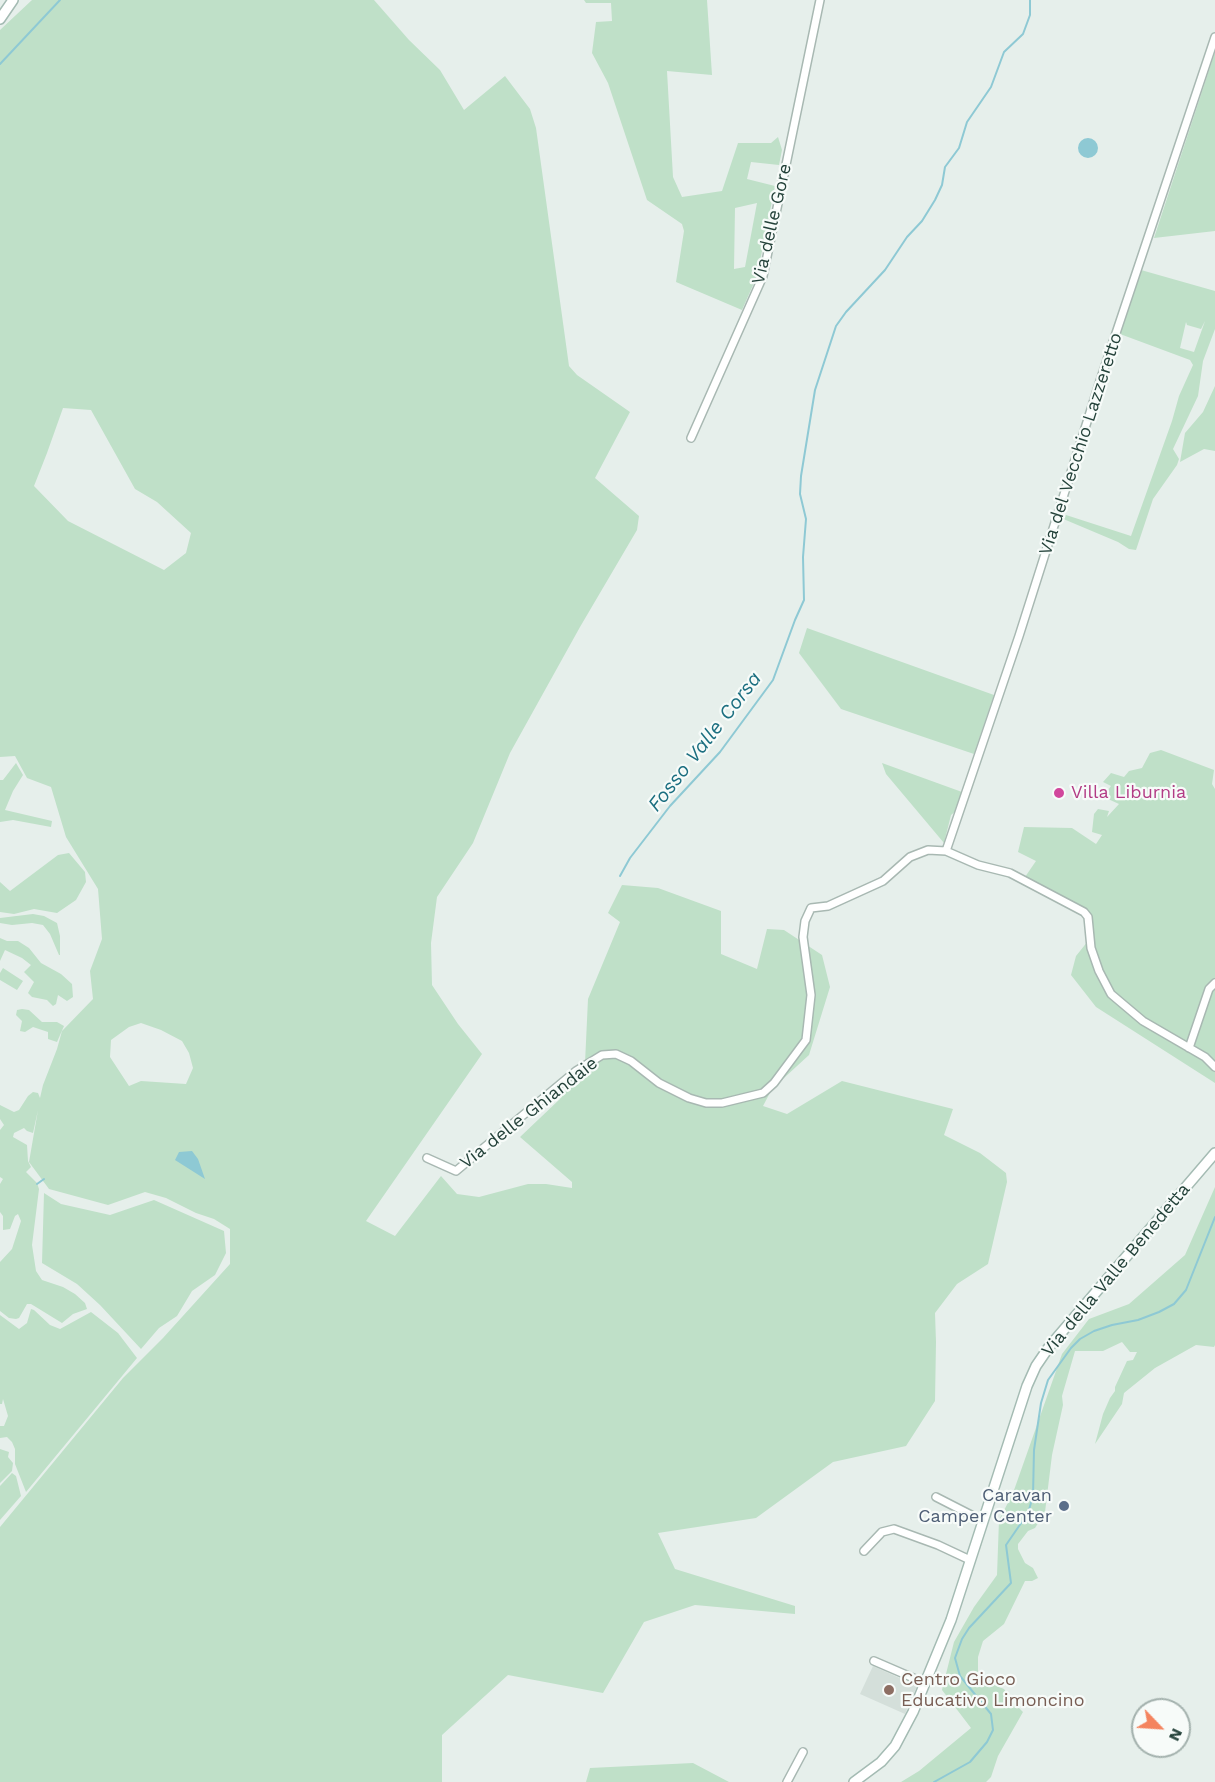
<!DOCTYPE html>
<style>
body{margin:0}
#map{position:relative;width:1215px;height:1782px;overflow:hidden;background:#e6efeb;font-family:"Work Sans",sans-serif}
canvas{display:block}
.north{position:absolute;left:1131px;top:1698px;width:60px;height:60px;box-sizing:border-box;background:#f7fbf9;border:2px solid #a3b1ad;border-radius:50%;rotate:115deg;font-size:16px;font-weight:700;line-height:24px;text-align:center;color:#24423a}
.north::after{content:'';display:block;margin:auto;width:21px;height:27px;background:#f4845f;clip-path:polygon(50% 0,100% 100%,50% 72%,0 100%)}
</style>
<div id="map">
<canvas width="1215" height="1782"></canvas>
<div class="north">N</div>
</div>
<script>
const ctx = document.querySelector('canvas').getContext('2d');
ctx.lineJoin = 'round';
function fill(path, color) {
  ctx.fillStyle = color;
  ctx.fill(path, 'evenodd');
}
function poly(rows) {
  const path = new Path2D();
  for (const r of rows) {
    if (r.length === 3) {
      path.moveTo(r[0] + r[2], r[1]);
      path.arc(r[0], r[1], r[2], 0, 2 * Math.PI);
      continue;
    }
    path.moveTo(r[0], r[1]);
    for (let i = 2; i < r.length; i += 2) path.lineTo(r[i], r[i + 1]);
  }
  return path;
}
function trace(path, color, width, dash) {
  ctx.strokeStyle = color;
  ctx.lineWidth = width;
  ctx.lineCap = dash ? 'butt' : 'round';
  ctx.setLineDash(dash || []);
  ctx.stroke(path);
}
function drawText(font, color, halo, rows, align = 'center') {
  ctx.font = font + ' "Work Sans",sans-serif';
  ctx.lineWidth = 4.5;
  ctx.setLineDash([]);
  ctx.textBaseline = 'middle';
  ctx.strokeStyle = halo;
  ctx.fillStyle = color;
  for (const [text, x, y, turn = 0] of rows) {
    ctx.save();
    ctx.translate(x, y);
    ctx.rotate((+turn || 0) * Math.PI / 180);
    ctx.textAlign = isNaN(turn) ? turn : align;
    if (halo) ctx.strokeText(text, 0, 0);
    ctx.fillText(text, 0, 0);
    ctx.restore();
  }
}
fill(poly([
 [873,1666,917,1686,905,1714,860,1694]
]), '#d4dfda');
fill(poly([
 [32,0,374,0,409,40,440,70,464,110,505,76,530,109,536,128,569,366,577,375,630,412,595,478,639,516,637,530,580,627,510,753,473,843,437,897,431,943,432,985,458,1024,482,1054,366,1221,395,1236,441,1176,457,1194,479,1197,528,1184,546,1184,572,1188,572,1182,520,1137,560,1099,585,1063,588,999,620,922,608,913,622,885,658,888,721,911,721,954,757,969,767,929,784,930,822,955,830,987,809,1055,772,1089,763,1106,787,1114,842,1081,953,1109,944,1135,980,1153,1006,1173,1007,1182,988,1264,957,1284,935,1313,936,1342,935,1401,906,1446,833,1462,756,1518,658,1533,675,1569,795,1606,795,1614,695,1605,644,1622,603,1693,508,1675,442,1735,442,1782,0,1782,0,1527,123,1378,163,1338,230,1264,230,1229,214,1219,196,1213,166,1198,145,1192,108,1205,49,1189,29,1162,38,1110,33,1133,27,1131,24,1128,14,1133,13,1137,27,1145,28,1161,31,1167,26,1172,37,1183,39,1189,32,1245,36,1271,42,1280,63,1287,75,1294,85,1303,87,1309,73,1314,62,1323,31,1304,27,1304,19,1318,16,1319,9,1318,0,1311,0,1262,12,1249,21,1221,18,1214,15,1216,10,1229,3,1230,3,1216,0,1212,0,1184,3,1179,0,1177,0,1130,4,1125,0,1119,0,1105,14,1112,19,1110,28,1096,33,1092,38,1093,40,1098,43,1085,57,1049,62,1031,93,999,90,971,102,939,98,889,66,837,51,787,27,778,15,756,0,757,0,30],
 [63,408,91,410,135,489,157,502,191,533,186,553,164,570,68,521,34,486,47,453],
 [141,1023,161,1030,182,1041,189,1053,193,1068,186,1084,141,1081,129,1086,110,1057,111,1040,129,1027],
 [584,0,707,0,712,75,667,71,673,177,682,197,722,191,738,143,771,143,778,137,782,150,779,165,751,162,747,179,775,186,757,276,742,310,676,282,684,231,682,224,647,200,608,83,592,53,596,22,612,21,611,3,586,3],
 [757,203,745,267,734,269,735,208],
 [1215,52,1215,231,1154,238],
 [1141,270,1215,291,1215,329,1203,361,1198,396,1173,449,1179,459,1177,465,1153,499,1136,550,1129,549,1118,542,1061,518,1066,515,1131,536,1172,421,1179,396,1193,365,1190,360,1120,334],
 [1205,321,1194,352,1180,348,1186,322,1187,325,1201,329],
 [1215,386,1215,451,1204,449,1180,462,1185,433,1203,412],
 [807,628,994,695,974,754,841,709,799,653],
 [1161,750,1214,770,1212,784,1215,789,1215,1083,1096,1007,1071,975,1076,956,1088,941,1093,923,1084,910,1025,877,1036,861,1018,852,1024,827,1072,828,1096,844,1102,835,1092,832,1094,814,1098,809,1109,811,1107,817,1119,804,1108,799,1108,790,1111,786,1103,782,1111,773,1124,777,1129,771,1142,768,1150,753],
 [16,763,23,775,13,791,5,810,52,821,51,827,13,820,0,822,0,780,3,780],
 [882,763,962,792,956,811,951,815,944,843,886,774],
 [69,853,85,872,86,882,76,900,57,913,34,909,14,914,0,912,0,882,10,891,58,855],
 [33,914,44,916,57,923,60,936,60,955,59,955,50,934,43,925,32,923,12,925,0,923,0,918],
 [0,938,7,941,18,941,29,948,41,963,61,974,72,984,73,997,67,1001,58,995,56,1004,53,1006,47,1000,32,997,28,993,34,982,24,972,31,965,22,958,5,950,0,961],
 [3,968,23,981,17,990,0,980,0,973],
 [22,1009,29,1010,42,1022,57,1022,64,1026,57,1042,48,1039,48,1032,33,1027,25,1032,20,1031,22,1021,16,1015,17,1010],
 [1215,1187,1215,1345,1214,1347,1196,1345,1155,1368,1124,1393,1122,1404,1095,1444,1103,1414,1110,1398,1115,1391,1115,1387,1127,1361,1133,1360,1137,1352,1130,1352,1122,1342,1103,1351,1075,1351,1062,1396,1063,1405,1052,1455,1045,1512,1035,1528,1028,1531,1018,1544,1018,1549,1025,1563,1033,1568,1038,1578,1032,1581,1025,1581,1004,1624,983,1641,978,1657,978,1678,1004,1689,1014,1703,1023,1712,998,1756,991,1777,986,1782,901,1782,919,1771,971,1728,942,1690,954,1642,974,1607,997,1575,999,1520,1013,1493,1062,1354,1089,1319,1129,1304,1185,1255],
 [44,1193,61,1204,110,1215,154,1200,224,1231,226,1253,215,1275,192,1291,177,1316,159,1328,141,1349,100,1305,77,1284,42,1263],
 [31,1309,34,1310,50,1325,60,1329,91,1312,118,1333,137,1358,26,1492,15,1464,15,1449,12,1442,7,1437,0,1438,0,1426,4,1426,8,1416,3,1399,2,1404,0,1404,0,1315,19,1329,27,1323],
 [0,1449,9,1452,8,1457,13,1463,12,1471,0,1483],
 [12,1473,16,1476,21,1496,0,1520,0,1486],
 [693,1763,729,1782,586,1782,590,1768]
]), '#bfe0c8');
fill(poly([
 [1088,148,10],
 [192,1151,198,1159,205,1179,175,1160,179,1152]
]), '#8ec9d4');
trace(poly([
 [0,64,60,0],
 [620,876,630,858,670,806,720,752,773,680,795,620,804,600,803,557,806,519,800,494,801,476,815,390,836,326,846,312,885,270,907,237,922,221,935,200,942,185,945,167,959,148,967,122,991,87,1004,52,1023,34,1030,15,1030,0],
 [37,1184,44,1179],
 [934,1782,970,1762,987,1742,993,1730,991,1714,960,1676,955,1658,962,1639,969,1628,1011,1583,1006,1545,1028,1513,1033,1496,1034,1450,1041,1403,1048,1380,1071,1348,1080,1339,1094,1331,1112,1325,1138,1320,1159,1312,1174,1304,1186,1290,1215,1217]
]), '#8ec9d4', 2);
const minor = poly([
 [691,438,763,276,820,0],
 [946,851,1019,636,1100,381,1215,37],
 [1189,1048,1209,989,1215,983],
 [427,1158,456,1171,576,1071,602,1055,616,1054,631,1061,659,1083,689,1098,706,1103,722,1103,763,1093,774,1083,806,1040,811,995,803,937,805,921,811,908,828,906,883,881,910,857,928,850,946,851,978,865,1010,873,1084,912,1088,917,1091,948,1099,971,1111,994,1143,1021,1205,1057,1215,1067],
 [936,1497,983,1521],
 [864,1551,882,1532,894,1529,938,1545,970,1560],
 [874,1661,925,1683],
 [787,1782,803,1752]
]);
const secondary = poly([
 [0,19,13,0],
 [854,1782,881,1762,895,1746,913,1712,951,1620,1027,1386,1036,1366,1049,1347,1215,1153]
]);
trace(minor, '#a8b8b2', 10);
trace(secondary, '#a4bbb3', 12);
trace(minor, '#fff', 7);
trace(secondary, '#fff', 9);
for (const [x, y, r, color] of [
 [1059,793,6,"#d1479c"],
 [1064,1506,6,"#5c6f8a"],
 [889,1690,6,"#8d6e63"]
]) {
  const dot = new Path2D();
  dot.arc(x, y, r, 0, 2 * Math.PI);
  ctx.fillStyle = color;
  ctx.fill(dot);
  trace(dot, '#f7fbf9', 2);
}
drawText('18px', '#24423a', '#f7fbf9', [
 ["Via delle Gore",772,224,-77],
 ["Via del Vecchio Lazzeretto",1081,444,-72],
 ["Via delle Ghiandaie",529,1113,-38],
 ["Via della Valle Benedetta",1116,1270,-50]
]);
drawText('18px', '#b23c85', '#f7fbf9', [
 ["Villa Liburnia",1071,793]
], 'left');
drawText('18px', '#4e5e75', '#f7fbf9', [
 ["Caravan",1052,1496],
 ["Camper Center",1052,1517]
], 'right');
drawText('18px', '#785e54', '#f7fbf9', [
 ["Centro Gioco",901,1680],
 ["Educativo Limoncino",901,1701]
], 'left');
drawText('italic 20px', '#1c6f80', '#f7fbf9', [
 ["Fosso Valle Corsa",705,742,-52]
]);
</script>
